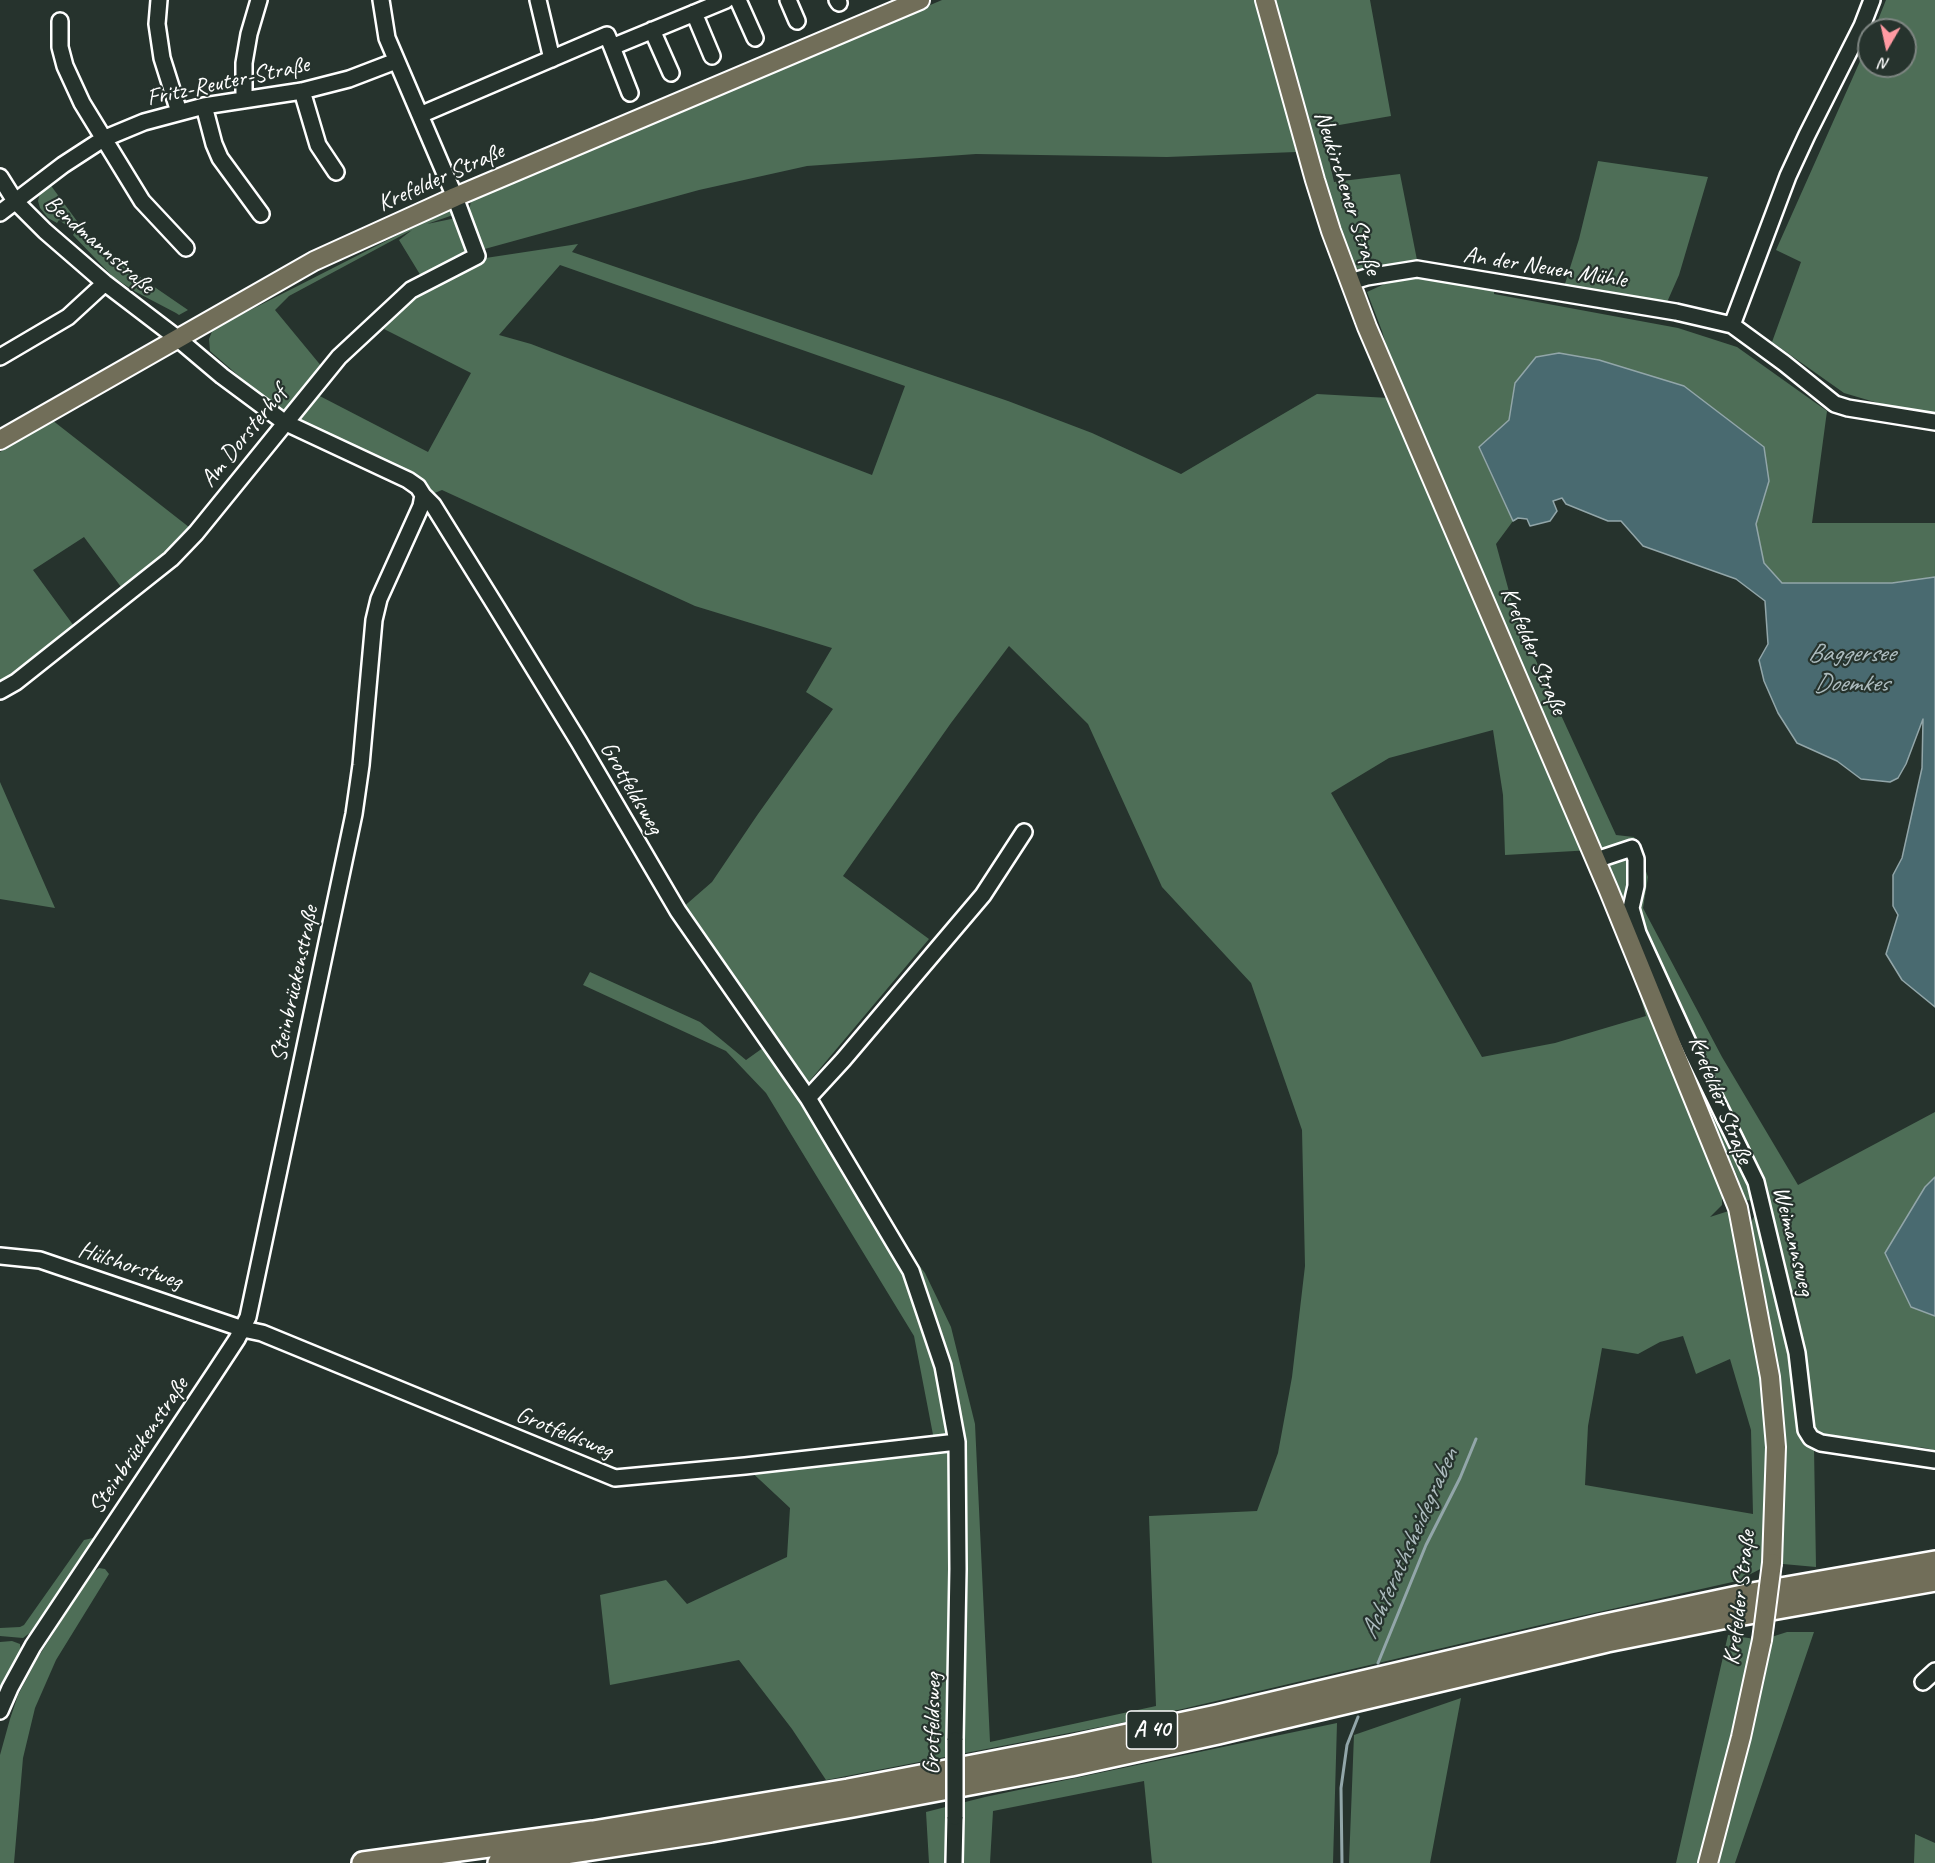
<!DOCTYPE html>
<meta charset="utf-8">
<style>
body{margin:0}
#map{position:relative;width:1935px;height:1863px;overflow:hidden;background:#26332d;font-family:Caveat,sans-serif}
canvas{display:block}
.north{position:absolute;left:1857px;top:18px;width:60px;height:60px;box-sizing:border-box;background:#26332d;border:2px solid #7d8581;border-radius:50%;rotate:189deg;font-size:16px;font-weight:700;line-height:24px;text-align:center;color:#fff}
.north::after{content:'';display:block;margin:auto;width:21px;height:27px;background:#ff9aa2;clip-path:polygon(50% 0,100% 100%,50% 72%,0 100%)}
</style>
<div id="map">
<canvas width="1935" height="1863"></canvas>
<div class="north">N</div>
</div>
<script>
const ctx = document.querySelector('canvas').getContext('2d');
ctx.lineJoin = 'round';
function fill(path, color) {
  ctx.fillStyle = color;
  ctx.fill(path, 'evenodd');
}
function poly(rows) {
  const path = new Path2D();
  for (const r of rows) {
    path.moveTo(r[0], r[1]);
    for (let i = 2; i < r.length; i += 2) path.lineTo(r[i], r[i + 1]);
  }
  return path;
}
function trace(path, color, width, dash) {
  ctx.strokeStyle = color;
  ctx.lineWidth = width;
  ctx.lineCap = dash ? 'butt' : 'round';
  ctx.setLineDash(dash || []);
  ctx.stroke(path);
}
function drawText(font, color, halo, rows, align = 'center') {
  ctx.font = font + ' Caveat,sans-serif';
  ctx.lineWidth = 4.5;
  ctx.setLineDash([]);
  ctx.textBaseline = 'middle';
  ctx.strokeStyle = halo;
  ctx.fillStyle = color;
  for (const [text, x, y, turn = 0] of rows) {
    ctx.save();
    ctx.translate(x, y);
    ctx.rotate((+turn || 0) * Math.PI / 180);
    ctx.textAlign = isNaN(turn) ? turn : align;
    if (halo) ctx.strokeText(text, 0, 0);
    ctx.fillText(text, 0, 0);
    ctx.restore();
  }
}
fill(poly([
 [942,0,1259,0,1296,152,1167,157,976,154,807,166,699,190,481,250,469,211,471,201],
 [1271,0,1370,0,1391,116,1322,128,1334,182,1400,174,1418,265,1362,271,1351,265,1317,162],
 [1886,0,1935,0,1935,414,1895,408,1844,393,1772,342,1801,262,1776,250,1869,41,1869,66,1905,66,1905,30,1874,30],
 [1598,161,1708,177,1679,275,1664,309,1564,287,1579,239],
 [49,183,85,232,100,246,118,262,188,310,179,315,176,313,136,292,113,277,73,235,75,232,70,228,59,220,57,223,48,218,40,208,38,201,40,193],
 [451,208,456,214,427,224,456,218,470,253,424,281,399,240,412,230,289,296,275,310,327,373,285,416,210,351,209,339,213,329],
 [578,244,572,252,1008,401,1092,433,1181,474,1317,394,1389,398,1592,850,1505,855,1503,795,1493,730,1389,758,1331,793,1482,1057,1555,1043,1646,1016,1609,891,1690,1091,1708,1159,1722,1193,1722,1205,1710,1217,1738,1208,1745,1236,1756,1212,1814,1448,1816,1567,1772,1563,1737,1581,1536,1626,1131,1721,826,1780,792,1729,739,1660,610,1685,600,1595,666,1580,687,1604,787,1557,790,1508,745,1466,935,1445,914,1336,766,1093,726,1051,583,985,590,972,700,1022,746,1060,767,1045,901,1242,925,1273,951,1327,975,1424,990,1742,1156,1706,1149,1516,1257,1511,1278,1453,1292,1377,1305,1266,1302,1130,1251,983,1162,887,1088,724,1009,646,951,723,843,876,929,939,807,1084,681,909,712,882,758,814,833,709,806,692,832,648,695,606,442,490,432,494,427,483,300,424,297,419,312,392,428,452,471,373,384,329,415,294,479,259],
 [560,265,905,386,872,475,531,344,499,335],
 [1683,1336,1696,1374,1730,1359,1751,1430,1753,1514,1585,1485,1588,1426,1602,1348,1638,1354,1660,1342],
 [1417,269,1495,283,1494,294,1678,328,1737,347,1827,411,1812,523,1935,523,1935,577,1892,583,1782,583,1764,563,1756,524,1769,481,1515,383,1509,420,1479,448,1513,521,1496,544,1516,617,1616,835,1634,837,1648,877,1643,908,1722,1057,1798,1185,1935,1112,1935,1177,1925,1187,1885,1253,1911,1307,1935,1316,1935,1451,1926,1448,1845,1440,1820,1434,1811,1423,1804,1363,1785,1260,1766,1201,1742,1200,1738,1178,1628,921,1556,740,1400,392,1382,331,1367,292],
 [52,420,194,531,127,595,84,537,33,570,79,633,0,691,0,452],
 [0,782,55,908,0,899],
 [93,1538,91,1546,31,1632,23,1638,0,1636,0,1628,20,1627,24,1625,84,1540],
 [99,1568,105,1569,109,1574,56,1660,35,1708,23,1758,14,1863,0,1863,0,1755,10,1719,18,1695,37,1659,92,1573],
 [1787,1632,1814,1632,1735,1863,1676,1863,1728,1635,1762,1640],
 [12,1641,20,1644,21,1653,0,1693,0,1642],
 [1461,1698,1430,1863,1349,1863,1354,1735],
 [1337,1723,1333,1863,1152,1863,1144,1781,993,1811,990,1863,929,1863,926,1812,985,1797],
 [1915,1834,1935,1843,1935,1863,1914,1863]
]), '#4e6e57');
const water = poly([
 [1559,353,1599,360,1684,386,1764,447,1769,481,1756,524,1764,563,1782,583,1892,583,1935,577,1935,1007,1902,980,1886,954,1898,915,1893,906,1893,875,1902,858,1922,768,1923,719,1906,764,1898,778,1890,782,1861,779,1837,761,1797,743,1778,713,1764,681,1759,660,1768,644,1765,601,1736,579,1643,546,1621,521,1608,521,1566,504,1562,498,1553,501,1557,511,1550,521,1530,526,1527,519,1518,518,1513,521,1479,447,1509,420,1515,383,1536,357,1559,353],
 [1935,1177,1935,1316,1911,1307,1885,1253,1925,1187,1935,1177]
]);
fill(water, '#496a70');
trace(water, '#92a6a9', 1.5);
trace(poly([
 [1378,1663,1426,1545,1460,1478,1476,1439],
 [1342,1863,1341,1788,1347,1745,1358,1717]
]), '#92a6a9', 3);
const minor = poly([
 [159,0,157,24,162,58,179,112],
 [538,0,552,59],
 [738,0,755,38],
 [788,0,797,21],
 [837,0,839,3],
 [694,13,712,56],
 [60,21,60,47,65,66,82,103,142,201,186,248],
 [652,30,671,73],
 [612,47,630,93],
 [302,91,318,145,336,172],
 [244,100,244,63,249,34,259,0],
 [204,106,214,144,220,158,261,214],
 [420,115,607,35,612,47,726,0],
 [0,177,15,201,45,231,105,283,177,338,222,376,284,422,408,480,418,487,423,495,421,506,379,599,374,620,361,765,354,814,248,1317,237,1339,214,1374,33,1646,10,1688,0,1711],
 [0,213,63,165,103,139,144,122,204,106,302,91,349,79,396,61],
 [1350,282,1367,277,1417,269,1676,312,1732,325,1784,363,1835,404,1848,408,1935,422],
 [1732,325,1788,176,1807,135,1862,26,1872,0],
 [0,357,68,317,105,283],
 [423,495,433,505,497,608,579,742,678,911,808,1098,911,1271,943,1366,957,1442,958,1569,955,1740],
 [0,691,16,682,171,559,196,533,339,357,411,290,477,256,455,197,387,38,381,0],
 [1596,860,1632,848,1636,859,1636,886,1631,908,1638,933,1692,1051,1756,1182,1797,1353,1806,1430,1811,1438,1821,1443,1935,1460],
 [808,1098,843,1060,983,895,1024,832],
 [0,1256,40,1260,243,1329,262,1333,615,1478,745,1466,957,1442],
 [1923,1682,1935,1671],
 [954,1863,955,1817]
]);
const major = poly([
 [1265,0,1315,180,1331,231,1367,327,1609,891,1738,1208,1770,1377,1776,1447,1772,1563],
 [0,440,314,261,455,197,920,0],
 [1708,1863,1741,1737,1762,1640]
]);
const highway = poly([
 [363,1863,593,1832,848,1790,1071,1747,1217,1716,1601,1626,1752,1594,1935,1562],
 [499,1863,711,1831,853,1806,1071,1765,1218,1733,1607,1641,1732,1616,1935,1580]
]);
trace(minor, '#fff', 20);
trace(major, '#fff', 22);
trace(highway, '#fff', 26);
trace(minor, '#26332d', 15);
trace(major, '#716e59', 18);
trace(highway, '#716e59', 21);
const minorBridge = poly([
 [955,1817,955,1740]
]);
const majorBridge = poly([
 [1762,1640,1772,1563]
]);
trace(minorBridge, '#fff', 20, []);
trace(majorBridge, '#fff', 22, []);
trace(minorBridge, '#26332d', 15);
trace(majorBridge, '#716e59', 18);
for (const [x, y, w] of [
 [1152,1730,51]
]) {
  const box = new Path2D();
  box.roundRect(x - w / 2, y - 19, w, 38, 4.5);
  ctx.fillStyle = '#26332d';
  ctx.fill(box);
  trace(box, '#fff', 1.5);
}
drawText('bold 22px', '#fff', null, [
 ["A 40",1152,1730]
]);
drawText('24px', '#fff', '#26332d', [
 ["Fritz-Reuter-Straße",228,82,-12],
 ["Krefelder Straße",441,178,-24],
 ["Neukirchener Straße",1347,193,72],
 ["Bendmannstraße",99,245,41],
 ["An der Neuen Mühle",1545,268,9],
 ["Am Dorsterhof",244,437,-51],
 ["Krefelder Straße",1533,651,67],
 ["Grotfeldsweg",631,788,60],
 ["Steinbrückenstraße",295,984,-78],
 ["Krefelder Straße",1720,1100,68],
 ["Weimannsweg",1793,1241,76],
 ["Hülshorstweg",130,1266,18],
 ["Grotfeldsweg",564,1433,22],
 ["Steinbrückenstraße",139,1446,-56],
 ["Krefelder Straße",1740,1598,-83],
 ["Grotfeldsweg",933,1724,-89]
]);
drawText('italic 26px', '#adbcbf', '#26332d', [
 ["Baggersee",1851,654],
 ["Doemkes",1851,684],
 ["Achterathsheidegraben",1410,1544,-66]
]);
</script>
